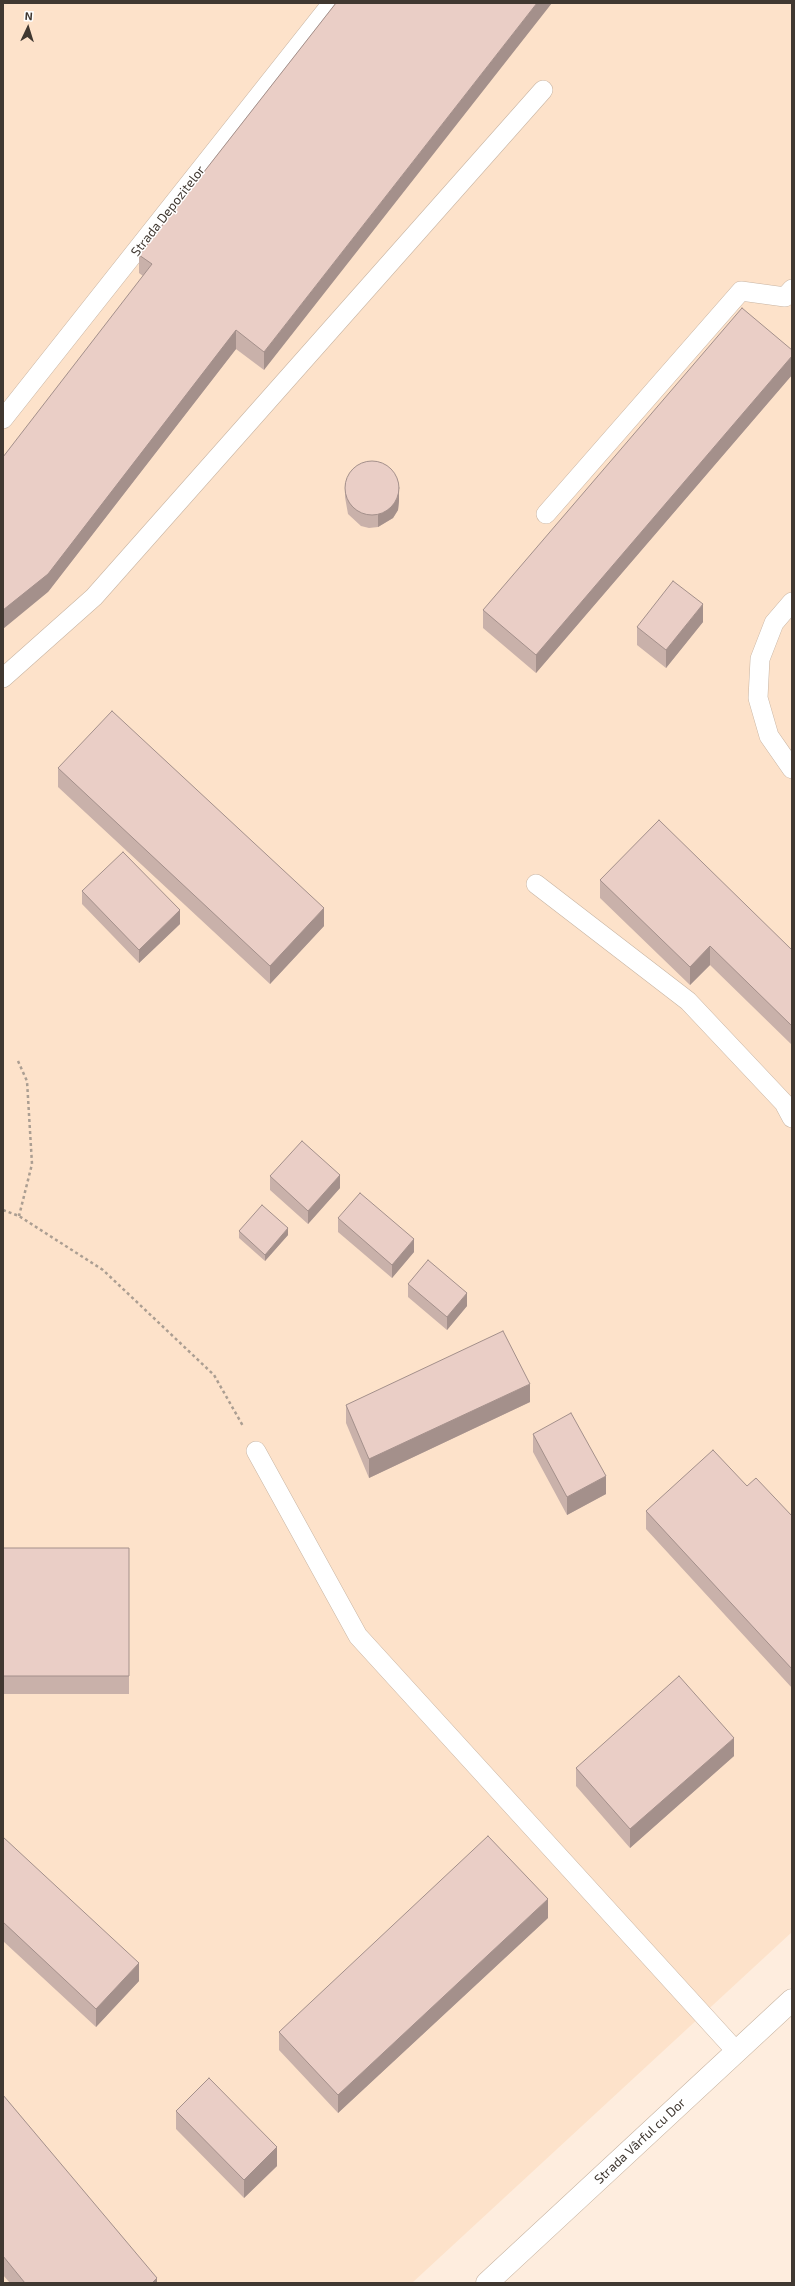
<!DOCTYPE html>
<meta charset="utf-8">
<style>
body{margin:0}
#map{position:relative;width:795px;height:2286px;overflow:hidden;background:#feedde;font-family:"Exo 2",sans-serif}
canvas{display:block}
.frame{position:absolute;inset:0;border:4px solid #403831;pointer-events:none}
.north{position:absolute;left:8px;top:8px;width:40px;height:40px;-webkit-text-stroke:3px #fff;paint-order:stroke;rotate:4deg;font-size:11px;font-weight:700;line-height:16px;text-align:center;color:#403831}
.north::after{content:'';display:block;margin:auto;width:14px;height:18px;background:#403831;clip-path:polygon(50% 0,100% 100%,50% 72%,0 100%)}
</style>
<div id="map">
<canvas width="795" height="2286"></canvas>
<div class="frame"></div>
<div class="north">N</div>
</div>
<script>
const ctx = document.querySelector('canvas').getContext('2d');
ctx.lineJoin = 'round';
function fill(path, color) {
  ctx.fillStyle = color;
  ctx.fill(path, 'evenodd');
}
function poly(rows) {
  const path = new Path2D();
  for (const r of rows) {
    if (r.length === 3) {
      path.moveTo(r[0] + r[2], r[1]);
      path.arc(r[0], r[1], r[2], 0, 2 * Math.PI);
      continue;
    }
    path.moveTo(r[0], r[1]);
    for (let i = 2; i < r.length; i += 2) path.lineTo(r[i], r[i + 1]);
  }
  return path;
}
function trace(path, color, width, dash) {
  ctx.strokeStyle = color;
  ctx.lineWidth = width;
  ctx.lineCap = dash ? 'butt' : 'round';
  ctx.setLineDash(dash || []);
  ctx.stroke(path);
}
function drawText(font, color, halo, rows, align = 'center') {
  ctx.font = font + ' "Exo 2",sans-serif';
  ctx.lineWidth = 3;
  ctx.setLineDash([]);
  ctx.textBaseline = 'middle';
  ctx.strokeStyle = halo;
  ctx.fillStyle = color;
  for (const [text, x, y, turn = 0] of rows) {
    ctx.save();
    ctx.translate(x, y);
    ctx.rotate((+turn || 0) * Math.PI / 180);
    ctx.textAlign = isNaN(turn) ? turn : align;
    if (halo) ctx.strokeText(text, 0, 0);
    ctx.fillText(text, 0, 0);
    ctx.restore();
  }
}
fill(poly([
 [3,3,792,3,792,1932,412,2283,3,2283]
]), '#fde2ca');
const lane = poly([
 [3,419,332,3],
 [546,514,741,291,785,297,792,289],
 [792,602,774,623,760,659,758,698,769,736,792,769],
 [3,678,94,597,543,90],
 [536,884,688,1001,784,1103,792,1118],
 [256,1451,358,1636,736,2051]
]);
const secondary = poly([
 [487,2283,792,2000]
]);
trace(lane, '#c8b4a2', 20);
trace(secondary, '#c8b4a2', 23);
trace(poly([
 [18,1061,27,1081,32,1164,19,1216],
 [3,1210,19,1216,103,1270,214,1375,243,1426]
]), '#ab9e92', 2.5, [3, 3]);
trace(lane, '#fff', 19);
trace(secondary, '#fff', 22);
fill(poly([
 [336,3,264,370,236,349,48,592,143,276,139,273,139,255],
 [792,350,792,375,536,673,483,628,483,610],
 [345,483,399,501,398,510,393,518,378,527,369,528,361,526,348,514,345,497],
 [703,622,666,668,637,645,637,627],
 [58,768,324,926,270,984,58,787],
 [600,880,792,950,792,1045,710,965,690,985,600,898],
 [82,891,180,924,139,963,82,904],
 [270,1176,340,1188,308,1224,270,1190],
 [338,1218,414,1252,392,1278,338,1232],
 [239,1231,288,1235,265,1261,239,1238],
 [408,1284,467,1306,447,1330,408,1297],
 [530,1402,369,1478,346,1423,346,1405],
 [533,1434,606,1494,567,1515,533,1452],
 [747,1486,792,1516,792,1688,646,1529,646,1511],
 [3,1548,129,1548,129,1694,3,1694],
 [734,1756,630,1848,576,1786,576,1768],
 [3,1837,139,1981,96,2027,3,1941],
 [548,1918,338,2113,279,2050,279,2032],
 [3,2095,157,2283,10,2283,3,2275],
 [176,2111,277,2166,244,2198,176,2129]
]), '#c9b1aa');
fill(poly([
 [537,3,552,3,264,370,264,352],
 [236,330,236,349,48,592,3,629,3,610],
 [792,356,792,375,536,673,536,655],
 [399,488,399,501,398,510,393,518,378,527,378,514],
 [703,604,703,622,666,668,666,650],
 [324,908,324,926,270,984,270,966],
 [180,910,180,924,139,963,139,950],
 [710,946,710,965,690,985,690,967],
 [340,1175,340,1188,308,1224,308,1211],
 [288,1228,288,1235,265,1261,265,1255],
 [414,1239,414,1252,392,1278,392,1265],
 [467,1293,467,1306,447,1330,447,1317],
 [530,1384,530,1402,369,1478,369,1459],
 [606,1476,606,1494,567,1515,567,1497],
 [734,1738,734,1756,630,1848,630,1829],
 [548,1899,548,1918,338,2113,338,2095],
 [139,1963,139,1981,96,2027,96,2009],
 [277,2147,277,2166,244,2198,244,2180],
 [157,2278,157,2283,152,2283]
]), '#a4908b');
const building = poly([
 [336,3,537,3,264,352,236,330,48,574,3,610,3,457,152,264,139,255,336,3],
 [742,308,792,350,792,356,536,655,483,610,742,308],
 [372,488,27],
 [673,581,703,604,666,650,637,627,673,581],
 [112,711,324,908,270,966,58,768,112,711],
 [659,820,792,950,792,1026,710,946,690,967,600,880,659,820],
 [123,852,180,910,139,950,82,891,123,852],
 [302,1141,340,1175,308,1211,270,1176,302,1141],
 [360,1193,414,1239,392,1265,338,1218,360,1193],
 [262,1205,288,1228,265,1255,239,1231,262,1205],
 [428,1260,467,1293,447,1317,408,1284,428,1260],
 [503,1331,530,1384,369,1459,346,1405,503,1331],
 [571,1413,606,1476,567,1497,533,1434,571,1413],
 [713,1450,747,1486,756,1478,792,1516,792,1669,646,1511,713,1450],
 [3,1548,129,1548,129,1676,3,1676,3,1548],
 [679,1676,734,1738,630,1829,576,1768,679,1676],
 [488,1836,548,1899,338,2095,279,2032,488,1836],
 [3,1837,139,1963,96,2009,3,1922,3,1837],
 [209,2078,277,2147,244,2180,176,2111,209,2078],
 [3,2095,157,2278,152,2283,25,2283,3,2256,3,2095]
]);
fill(building, '#eacec6');
trace(building, '#a4908b', 1);
drawText('13px', '#403831', '#fff', [
 ["Strada Depozitelor",168,211,-52],
 ["Strada Vârful cu Dor",640,2141,-43]
]);
</script>
